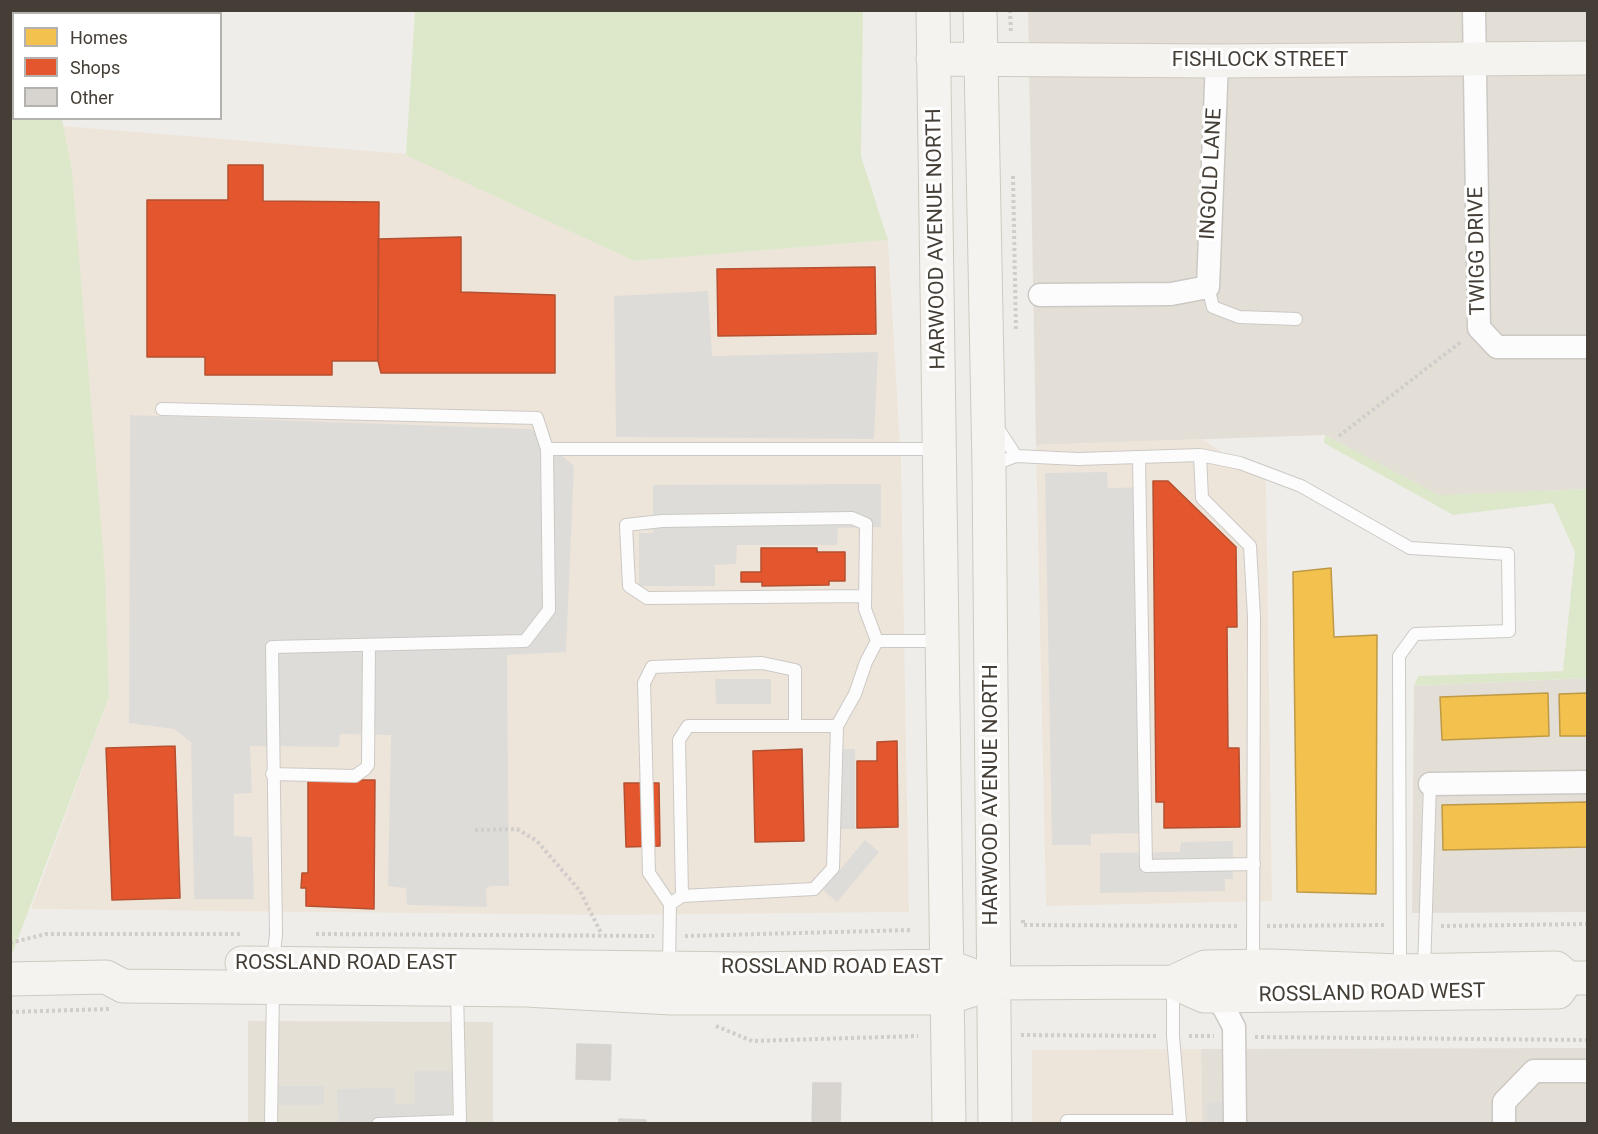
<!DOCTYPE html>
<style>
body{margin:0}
#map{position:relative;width:1598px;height:1134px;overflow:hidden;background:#efede9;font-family:Roboto,sans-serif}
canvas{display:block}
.frame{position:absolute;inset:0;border:12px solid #443e36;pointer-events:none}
.legend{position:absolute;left:12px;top:12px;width:210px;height:108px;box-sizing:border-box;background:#fff;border:2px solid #b4b2af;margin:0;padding:8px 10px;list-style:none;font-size:18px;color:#443e36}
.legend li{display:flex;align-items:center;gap:12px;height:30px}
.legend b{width:30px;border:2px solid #b4b2af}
</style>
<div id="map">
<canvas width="1598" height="1134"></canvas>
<div class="frame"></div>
<ul class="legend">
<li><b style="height:16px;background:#f2c14e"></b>Homes</li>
<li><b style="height:16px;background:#e4572e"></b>Shops</li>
<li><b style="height:16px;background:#d7d4d0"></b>Other</li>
</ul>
</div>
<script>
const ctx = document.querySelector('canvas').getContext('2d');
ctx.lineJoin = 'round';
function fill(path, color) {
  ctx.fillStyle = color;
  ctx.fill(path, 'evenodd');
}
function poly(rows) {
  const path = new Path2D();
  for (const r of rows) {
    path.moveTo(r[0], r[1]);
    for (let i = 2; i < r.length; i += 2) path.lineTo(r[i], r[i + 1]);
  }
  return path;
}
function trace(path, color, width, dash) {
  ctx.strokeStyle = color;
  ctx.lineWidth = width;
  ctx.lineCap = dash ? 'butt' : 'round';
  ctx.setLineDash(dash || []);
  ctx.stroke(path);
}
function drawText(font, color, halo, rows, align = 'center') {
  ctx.font = font + ' Roboto,sans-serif';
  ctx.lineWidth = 6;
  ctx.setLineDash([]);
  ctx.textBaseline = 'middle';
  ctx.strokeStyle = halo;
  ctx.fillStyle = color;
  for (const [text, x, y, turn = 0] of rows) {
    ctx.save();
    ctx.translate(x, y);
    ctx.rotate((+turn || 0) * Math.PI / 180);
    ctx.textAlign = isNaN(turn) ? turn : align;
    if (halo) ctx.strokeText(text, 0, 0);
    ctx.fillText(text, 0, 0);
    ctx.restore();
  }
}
fill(poly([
 [1028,11,1587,11,1587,489,1439,496,1325,435,1036,445],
 [1587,678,1587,912,1412,913,1414,686],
 [1587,1048,1587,1123,1202,1123,1201,1049]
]), '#e3dfd7');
fill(poly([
 [63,126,406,154,634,261,888,240,901,462,909,912,606,915,31,909,109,697,72,170],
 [1202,439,1266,481,1272,901,1046,906,1036,445],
 [1201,1049,1202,1123,1032,1123,1032,1050]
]), '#eee5da');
fill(poly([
 [248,1021,493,1022,493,1123,248,1124]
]), '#e5e0d5');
fill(poly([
 [41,10,42,13,14,14,14,118,62,119,72,170,105,573,109,697,11,957,10,11],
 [415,11,863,11,861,156,888,240,634,261,406,155],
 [1325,435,1439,495,1587,489,1587,678,1414,686,1418,676,1563,671,1575,552,1553,503,1453,515,1324,443]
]), '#dde8cb');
fill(poly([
 [708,291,712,356,878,352,874,439,616,437,614,296],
 [130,415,531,429,574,466,566,652,507,655,509,886,490,886,486,889,487,907,407,905,406,888,388,886,391,735,340,734,339,747,250,746,252,793,234,794,234,836,252,837,254,899,194,899,191,742,174,729,129,723],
 [1107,472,1108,488,1144,487,1149,833,1091,834,1091,845,1052,845,1045,473],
 [881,484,881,527,838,528,837,545,737,545,736,564,715,565,715,586,639,586,639,533,653,533,653,485],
 [715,679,771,679,771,704,716,704],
 [837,749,855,749,855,829,837,829],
 [865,840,879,852,837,902,823,890],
 [1233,841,1233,879,1225,879,1225,891,1100,893,1100,853,1180,852,1181,842],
 [414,1071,452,1071,452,1123,338,1123,337,1089,395,1088,395,1104,415,1104],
 [268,1086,324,1086,324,1105,268,1105],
 [1227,1102,1228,1123,1207,1123,1207,1103]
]), '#dedcd9');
const homes = poly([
 [1331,568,1334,637,1377,635,1376,894,1297,892,1293,572,1331,568],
 [1548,693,1549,736,1442,740,1440,697,1548,693],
 [1588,693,1588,736,1560,736,1559,694,1588,693],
 [1588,802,1588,847,1443,850,1442,805,1588,802]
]);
fill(homes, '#f2c14e');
trace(homes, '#be9a47', 1.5);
const shops = poly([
 [228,165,263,165,263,201,379,202,378,361,332,361,332,375,205,375,205,357,147,357,147,200,228,200,228,165],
 [461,237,461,292,555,295,555,373,381,373,378,361,378,239,461,237],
 [875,267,876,334,718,336,717,269,875,267],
 [1153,481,1168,481,1236,547,1237,627,1227,627,1228,748,1239,748,1240,827,1164,828,1164,802,1156,802,1153,481],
 [761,548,817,548,817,552,845,552,845,581,829,581,829,585,762,586,762,582,741,582,741,572,761,572,761,548],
 [897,741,898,827,857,828,857,761,877,761,877,742,897,741],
 [175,746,180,898,112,900,106,748,175,746],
 [802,749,804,841,755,842,753,751,802,749],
 [308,780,375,780,374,909,306,906,306,888,301,888,302,873,308,873,308,780],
 [624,783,659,783,660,846,626,847,624,783]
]);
fill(shops, '#e4572e');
trace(shops, '#b45030', 1.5);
const building = poly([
 [577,1044,611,1045,610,1080,576,1079,577,1044],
 [813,1083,841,1083,840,1124,812,1124,813,1083],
 [619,1119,646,1120,646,1124,619,1124,619,1119]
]);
fill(building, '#d7d4d0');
trace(building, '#d7d4cf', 1.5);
const lane = poly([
 [1208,287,1213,307,1239,317,1296,319],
 [162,409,537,418,547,449],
 [997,427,1016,456],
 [1200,455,1240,463,1301,486,1410,548,1508,554,1509,631,1415,634,1399,656,1400,970],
 [1139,458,1146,866,1254,864],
 [990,466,1016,456,1078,459,1200,455,1202,498,1250,546,1254,617,1253,965],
 [865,596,647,598,629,586,626,525,662,521,852,518,866,524,865,609,877,641],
 [272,774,355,776,365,769,368,765,369,645],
 [682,896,679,740,688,726,837,726],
 [670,904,649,873,644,683,652,667,762,663,795,670,795,726],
 [273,961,276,935,272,647,525,641,549,610,547,449,939,449],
 [669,966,670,904,682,896,814,889,833,868,837,726,855,694,866,662,877,641,942,641],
 [1424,970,1430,784],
 [271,1124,273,987],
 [378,1124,460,1121,457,991],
 [1067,1124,1067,1121,1180,1121,1173,1036,1173,986]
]);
const street = poly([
 [1474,10,1479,328,1497,347,1588,347],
 [1040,295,1171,294,1208,287,1217,61],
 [1430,784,1588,782],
 [1214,996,1224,1008,1234,1027,1235,1124],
 [1504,1124,1504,1102,1534,1071,1588,1071]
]);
const secondary = poly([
 [933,10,949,1124],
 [980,10,989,466,995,1124],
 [933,59,1217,61,1588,58],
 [242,963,746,969,947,966,969,974],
 [10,979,106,977,123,986,526,990,671,998,947,998,993,983,1173,982,1205,967,1271,966,1400,971,1556,968,1568,978,1588,978],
 [1173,982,1204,996,1558,992,1568,978]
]);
trace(lane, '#ccc9c5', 14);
trace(street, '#ccc9c5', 25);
trace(secondary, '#cecac0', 35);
trace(poly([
 [1010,10,1011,34],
 [1013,176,1016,331],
 [1339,436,1462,341],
 [475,830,517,829,537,841,580,891,602,935],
 [1023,920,1023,925,1239,926],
 [1267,926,1386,925],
 [1441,926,1588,924],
 [316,934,654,936],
 [685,936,912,930],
 [10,943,46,934,243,934],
 [10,1012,109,1009],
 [716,1026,752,1041,918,1036],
 [1021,1035,1157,1036],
 [1189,1036,1214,1036],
 [1255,1037,1588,1040]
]), '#d0cdcb', 4, [3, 3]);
trace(lane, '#fdfcfc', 12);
trace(street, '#fdfcfc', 22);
trace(secondary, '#f5f3ef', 33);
drawText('21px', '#443e36', '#fff', [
 ["FISHLOCK STREET",1260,61],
 ["INGOLD LANE",1212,174,-87],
 ["HARWOOD AVENUE NORTH",937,239,-91],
 ["TWIGG DRIVE",1478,251,-91],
 ["HARWOOD AVENUE NORTH",992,795,-90],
 ["ROSSLAND ROAD EAST",346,964],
 ["ROSSLAND ROAD EAST",832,968],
 ["ROSSLAND ROAD WEST",1372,994,-1]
]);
</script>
